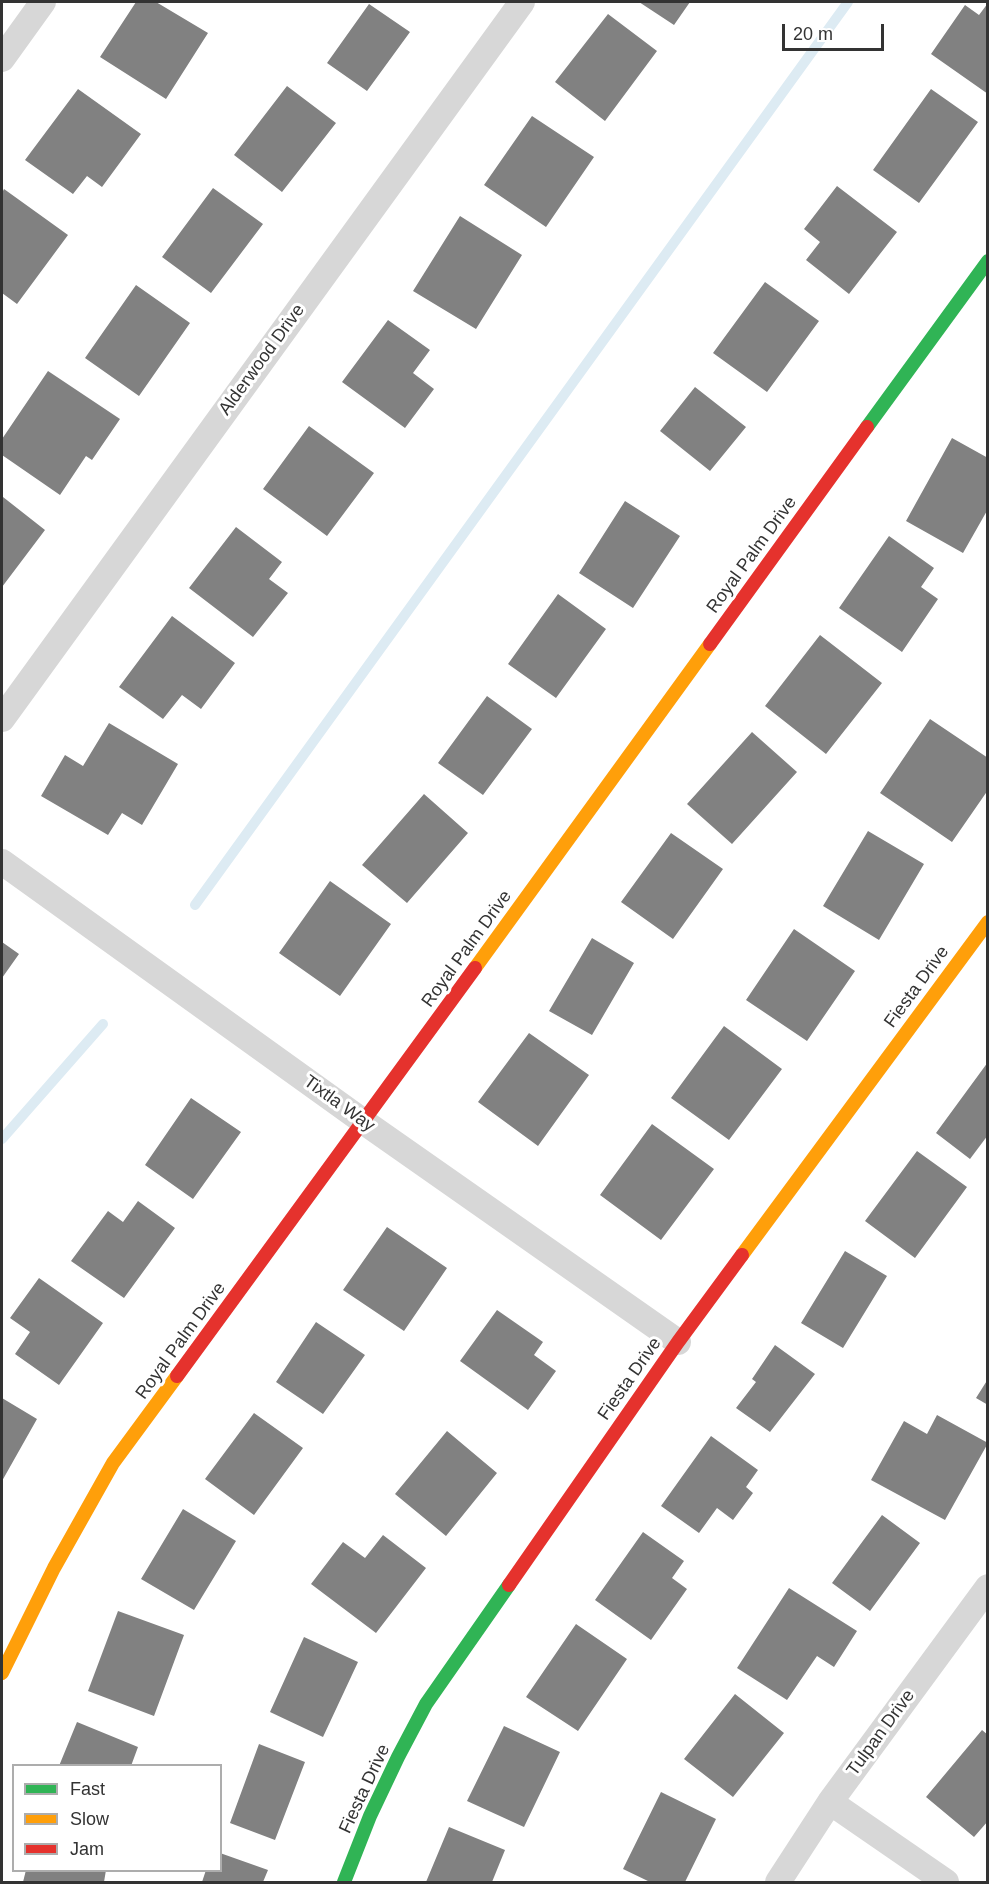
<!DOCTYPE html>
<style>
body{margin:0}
#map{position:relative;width:989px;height:1884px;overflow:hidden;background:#fff;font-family:Arial,sans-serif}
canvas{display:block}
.frame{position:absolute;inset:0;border:3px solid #333;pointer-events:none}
.legend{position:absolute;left:12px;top:1764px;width:210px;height:108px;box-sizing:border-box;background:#fff;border:2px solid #adadad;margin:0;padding:8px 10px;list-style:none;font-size:18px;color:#333}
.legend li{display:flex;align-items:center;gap:12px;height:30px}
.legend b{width:30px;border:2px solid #adadad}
.scale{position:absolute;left:782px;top:24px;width:102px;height:27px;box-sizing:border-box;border:3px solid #333;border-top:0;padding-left:8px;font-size:18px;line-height:21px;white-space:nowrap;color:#333;-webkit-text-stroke:4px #fff;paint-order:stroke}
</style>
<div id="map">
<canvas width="989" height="1884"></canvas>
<div class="frame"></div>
<ul class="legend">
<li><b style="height:8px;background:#30b455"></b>Fast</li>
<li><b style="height:8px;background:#ff9f0a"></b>Slow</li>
<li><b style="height:8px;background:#e5322d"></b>Jam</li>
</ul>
<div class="scale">20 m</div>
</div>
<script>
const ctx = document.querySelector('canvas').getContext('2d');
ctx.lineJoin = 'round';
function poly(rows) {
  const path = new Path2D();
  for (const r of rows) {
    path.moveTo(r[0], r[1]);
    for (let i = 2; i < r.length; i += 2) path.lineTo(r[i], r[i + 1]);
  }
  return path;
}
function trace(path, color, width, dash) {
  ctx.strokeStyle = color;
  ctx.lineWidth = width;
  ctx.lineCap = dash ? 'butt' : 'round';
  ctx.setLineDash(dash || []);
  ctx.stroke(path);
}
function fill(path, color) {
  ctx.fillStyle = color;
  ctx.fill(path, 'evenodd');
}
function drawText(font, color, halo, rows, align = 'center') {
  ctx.font = font + ' Arial,sans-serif';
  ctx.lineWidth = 6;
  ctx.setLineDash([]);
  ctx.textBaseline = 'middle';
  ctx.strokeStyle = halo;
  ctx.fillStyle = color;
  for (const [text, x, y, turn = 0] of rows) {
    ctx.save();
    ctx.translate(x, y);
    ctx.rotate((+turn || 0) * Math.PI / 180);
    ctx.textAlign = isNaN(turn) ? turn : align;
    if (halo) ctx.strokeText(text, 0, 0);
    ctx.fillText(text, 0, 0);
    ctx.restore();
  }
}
trace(poly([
 [195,905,848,2],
 [2,1139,103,1024]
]), '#ddebf3', 10);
fill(poly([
 [136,2,156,2,208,33,166,99,100,57],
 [639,2,690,2,674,25],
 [988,3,988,94,931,54,965,5,979,15],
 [369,4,410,32,367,91,327,63],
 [608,14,657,51,605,121,555,82],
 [287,86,336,123,282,192,234,155],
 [78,89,141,134,102,187,87,176,73,194,25,160],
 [931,89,978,122,919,203,873,170],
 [532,116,594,157,546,227,484,185],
 [837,186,897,232,849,294,806,260,820,242,804,229],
 [213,188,263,224,211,293,162,257],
 [4,189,68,235,17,304,2,293,2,193],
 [460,216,522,255,476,329,413,291],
 [765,282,819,321,767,392,713,353],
 [136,285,190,323,139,396,85,358],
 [388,320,430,350,413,373,434,389,405,428,342,382],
 [48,371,120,419,92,460,86,456,60,495,2,455,2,439],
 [695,387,746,427,710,471,660,431],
 [309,426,374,473,327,536,263,489],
 [952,438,988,458,988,509,963,553,906,521],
 [3,497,45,530,2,587,2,499],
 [625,501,680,536,633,608,579,573],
 [236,527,282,562,269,579,288,593,253,637,189,588],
 [889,536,934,568,921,587,938,599,902,652,839,608],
 [558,594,606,629,556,698,508,664],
 [172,616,235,663,201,709,182,695,163,719,119,687],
 [820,635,882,683,826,754,765,706],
 [487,696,532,729,483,795,438,763],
 [930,719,988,758,988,790,952,842,880,793],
 [109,723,178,764,142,825,122,813,108,835,41,796,65,755,83,766],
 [752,732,797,772,732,844,687,804],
 [424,794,468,833,407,903,362,865],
 [868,831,924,864,879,940,823,906],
 [671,833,723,869,673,939,621,902],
 [330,881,391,924,340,996,279,953],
 [794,929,855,971,807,1041,746,1000],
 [592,938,634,963,592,1035,549,1011],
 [2,942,19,954,2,978],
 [724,1026,782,1069,729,1140,671,1098],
 [529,1033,589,1075,538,1146,478,1102],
 [988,1062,988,1135,970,1159,936,1133],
 [191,1098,241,1132,193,1199,145,1165],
 [652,1124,714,1169,661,1240,600,1195],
 [917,1151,967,1187,915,1258,865,1221],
 [138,1201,175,1228,124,1298,71,1261,108,1211,123,1222],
 [387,1227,447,1268,404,1331,343,1290],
 [845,1251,887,1276,843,1348,801,1323],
 [39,1278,103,1323,59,1385,15,1354,30,1332,10,1318],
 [497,1310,543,1342,534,1355,556,1371,528,1410,460,1361],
 [316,1322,365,1355,323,1414,276,1382],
 [775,1345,815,1374,770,1432,736,1408,756,1382,752,1379],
 [988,1379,988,1405,976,1398],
 [2,1398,37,1419,2,1481],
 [254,1413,303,1448,254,1515,205,1479],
 [937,1415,988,1443,945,1520,871,1480,904,1421,927,1434],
 [447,1431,497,1473,446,1536,395,1494],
 [711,1436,758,1470,746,1487,753,1493,733,1520,717,1508,699,1533,661,1506],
 [183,1509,236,1541,194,1610,141,1579],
 [882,1515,920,1543,870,1611,832,1583],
 [643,1532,684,1561,672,1578,687,1589,651,1640,595,1600],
 [383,1535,426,1568,376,1633,311,1584,343,1542,365,1558],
 [789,1588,857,1631,834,1667,817,1656,787,1700,737,1668],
 [118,1611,184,1635,154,1716,88,1691],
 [576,1624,627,1659,578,1731,526,1697],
 [304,1637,358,1662,323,1737,270,1712],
 [735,1694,784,1733,733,1797,684,1759],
 [77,1722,138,1747,131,1766,59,1766],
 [504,1726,560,1752,524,1827,467,1801],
 [982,1730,988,1735,988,1821,974,1837,926,1797],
 [259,1744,305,1762,275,1840,230,1823],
 [661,1792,716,1819,685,1882,650,1882,623,1869],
 [449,1827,505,1850,492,1882,426,1882],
 [220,1853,268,1870,263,1882,202,1882,206,1870,220,1870],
 [26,1870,106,1870,104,1882,23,1882]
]), '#818181');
trace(poly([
 [2,59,43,2],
 [2,719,522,2],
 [2,862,364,1122,678,1342],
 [830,1802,946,1882],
 [778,1882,830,1802,988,1587]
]), '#d7d7d7', 26);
trace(poly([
 [867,427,988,261],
 [344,1882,370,1816,398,1757,426,1704,509,1585]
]), '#30b455', 14);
trace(poly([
 [475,968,710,644],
 [742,1255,988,922],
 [2,1673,54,1568,113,1463,177,1376]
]), '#ff9f0a', 14);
trace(poly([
 [710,644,867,427],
 [177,1376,475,968],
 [509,1585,678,1342,742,1255]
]), '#e5322d', 14);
drawText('18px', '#333', '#fff', [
 ["Alderwood Drive",262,360,-54],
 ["Royal Palm Drive",752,555,-54],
 ["Royal Palm Drive",467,949,-54],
 ["Fiesta Drive",917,987,-54],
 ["Tixtla Way",339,1104,36],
 ["Royal Palm Drive",181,1341,-54],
 ["Fiesta Drive",630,1379,-55],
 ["Tulpan Drive",881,1733,-54],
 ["Fiesta Drive",365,1789,-65]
]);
</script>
